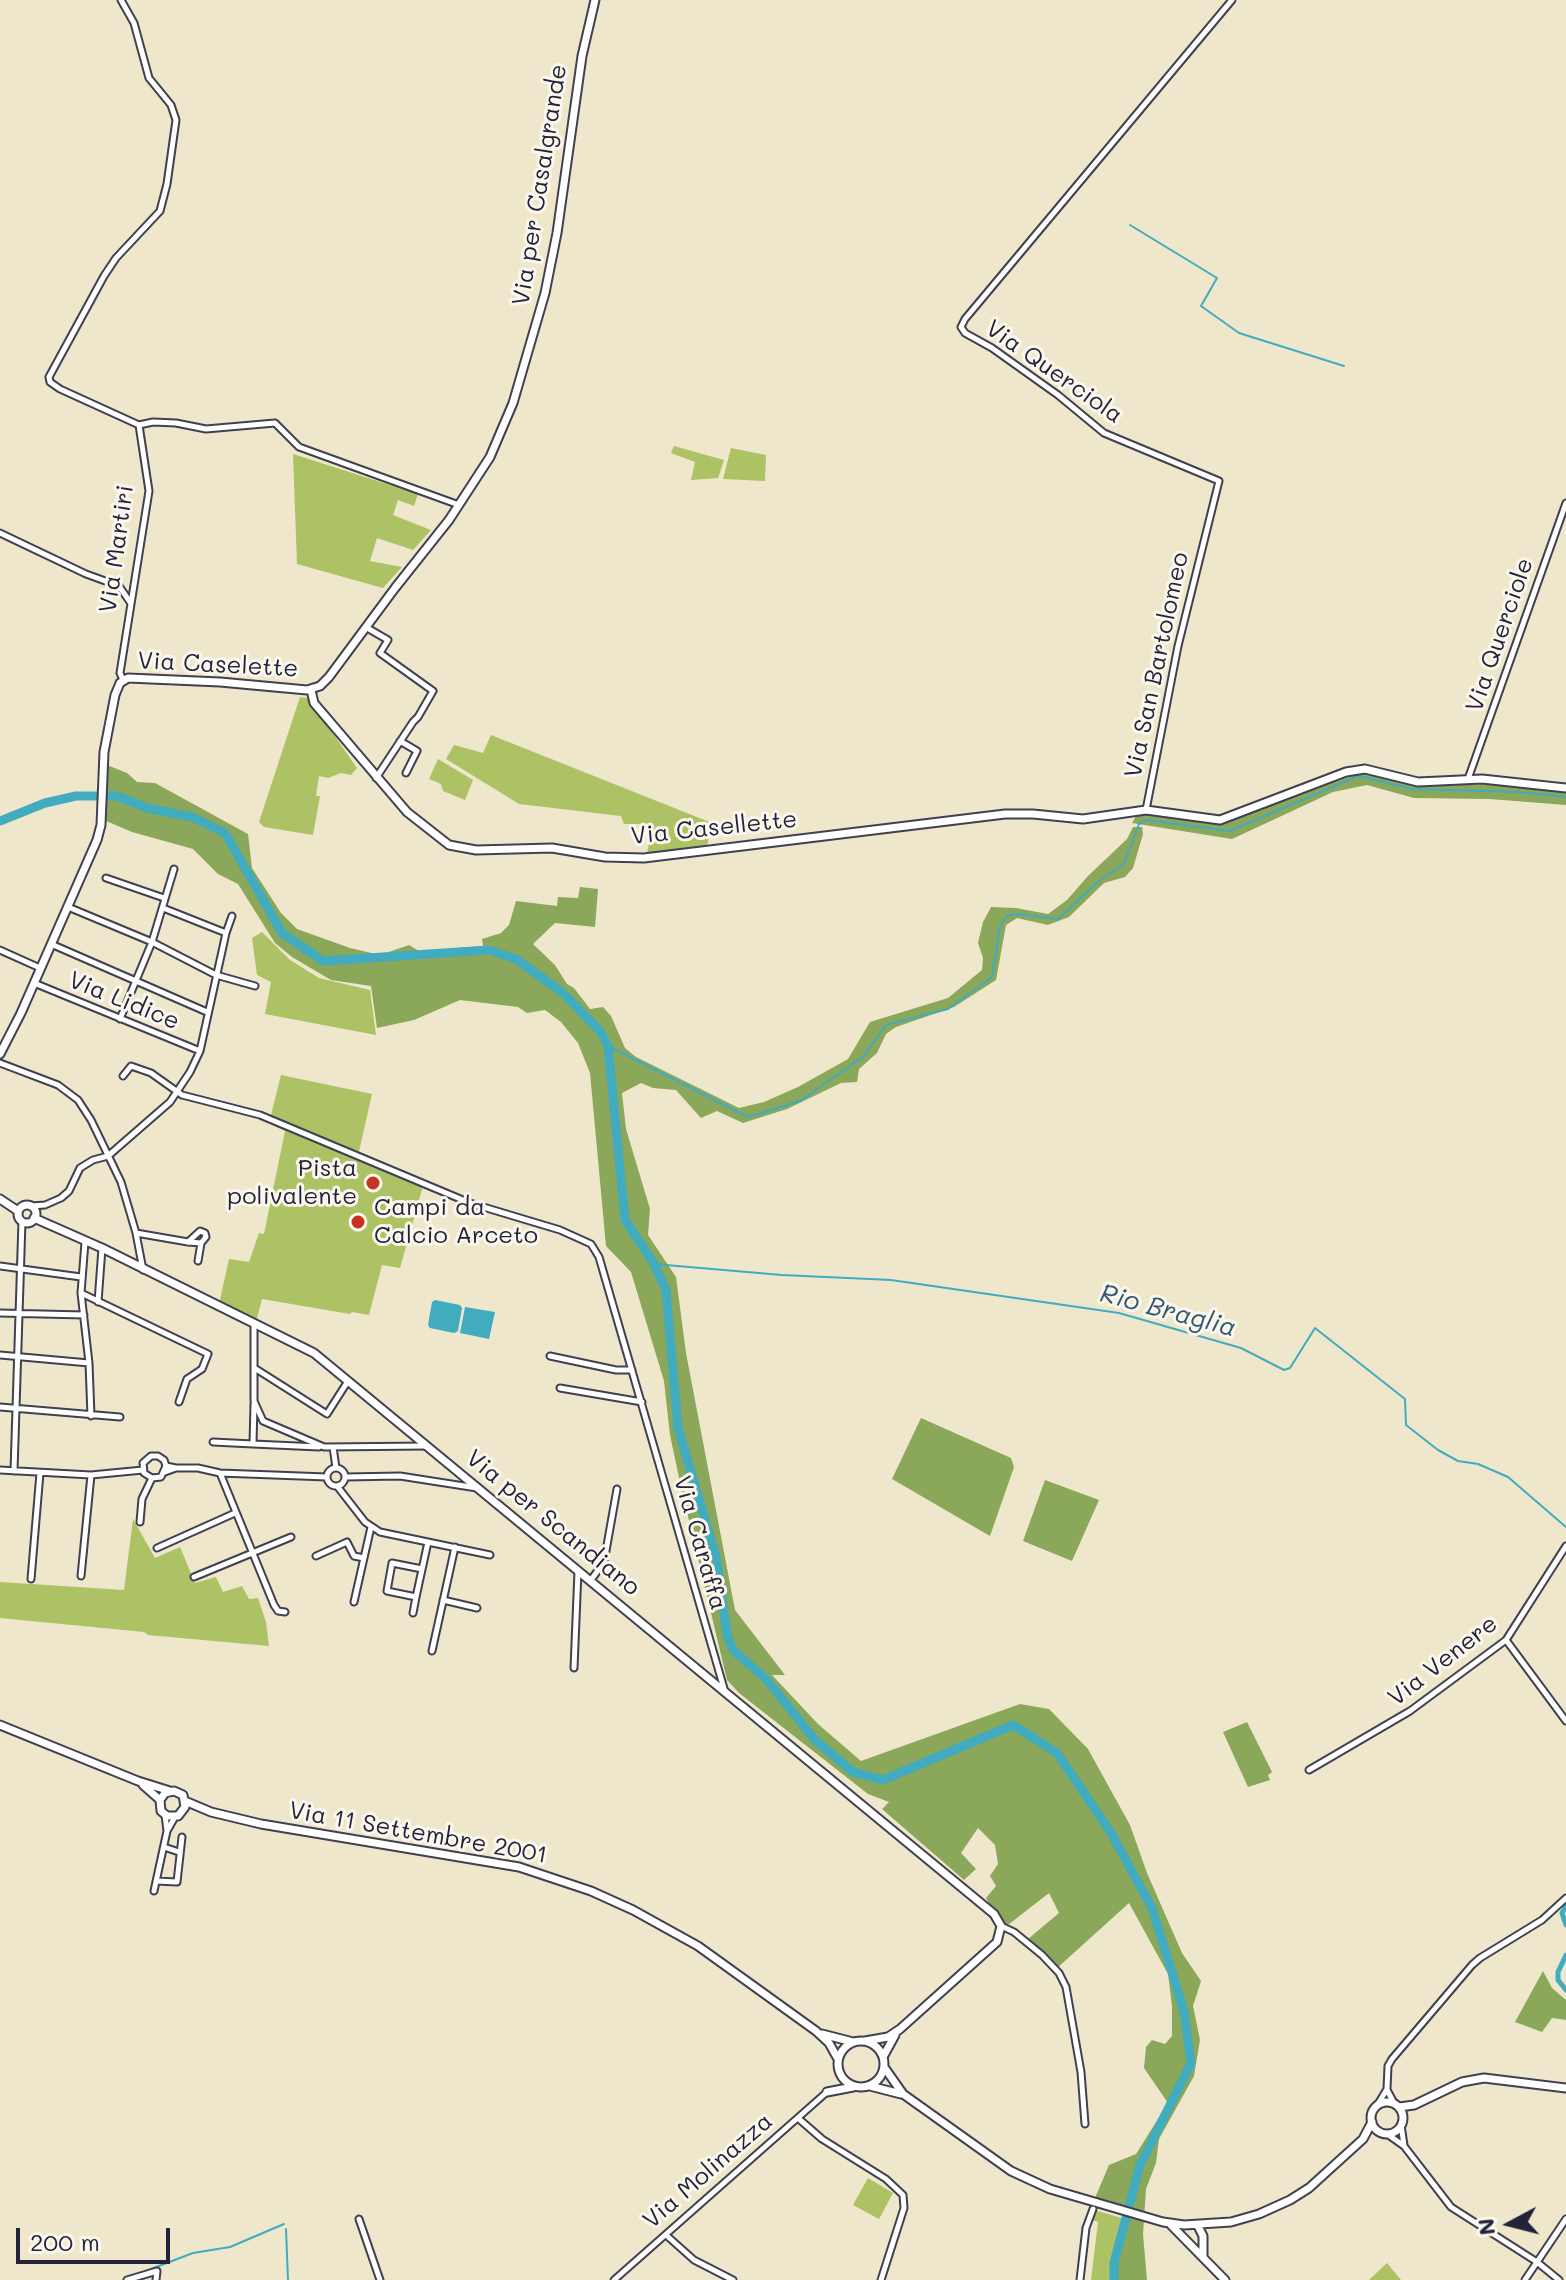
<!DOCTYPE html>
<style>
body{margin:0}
#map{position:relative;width:1566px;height:2280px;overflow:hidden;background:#efe7cb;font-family:Mali,sans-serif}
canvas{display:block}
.north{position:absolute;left:1470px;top:2184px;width:80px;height:80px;-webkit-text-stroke:6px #fbf7ec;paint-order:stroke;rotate:263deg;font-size:22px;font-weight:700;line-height:32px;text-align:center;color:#22223b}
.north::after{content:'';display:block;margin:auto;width:28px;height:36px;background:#22223b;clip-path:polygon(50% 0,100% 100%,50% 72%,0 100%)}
.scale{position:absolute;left:16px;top:2228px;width:154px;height:36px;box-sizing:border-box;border:4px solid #22223b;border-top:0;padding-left:10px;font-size:24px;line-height:28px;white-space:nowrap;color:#22223b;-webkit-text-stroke:6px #fbf7ec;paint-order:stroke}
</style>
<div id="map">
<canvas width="1566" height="2280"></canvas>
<div class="north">N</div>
<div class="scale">200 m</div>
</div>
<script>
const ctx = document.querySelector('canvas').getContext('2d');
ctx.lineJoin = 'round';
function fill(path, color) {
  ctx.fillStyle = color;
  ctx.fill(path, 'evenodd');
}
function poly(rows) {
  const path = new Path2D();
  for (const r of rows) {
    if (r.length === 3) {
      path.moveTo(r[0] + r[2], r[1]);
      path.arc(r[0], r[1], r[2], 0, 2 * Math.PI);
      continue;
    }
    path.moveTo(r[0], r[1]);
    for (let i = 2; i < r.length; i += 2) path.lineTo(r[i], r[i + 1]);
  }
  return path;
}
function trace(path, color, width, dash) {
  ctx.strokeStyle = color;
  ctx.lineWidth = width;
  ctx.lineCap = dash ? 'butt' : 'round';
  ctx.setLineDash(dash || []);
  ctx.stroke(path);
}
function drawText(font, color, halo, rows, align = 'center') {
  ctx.font = font + ' Mali,sans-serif';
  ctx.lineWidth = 6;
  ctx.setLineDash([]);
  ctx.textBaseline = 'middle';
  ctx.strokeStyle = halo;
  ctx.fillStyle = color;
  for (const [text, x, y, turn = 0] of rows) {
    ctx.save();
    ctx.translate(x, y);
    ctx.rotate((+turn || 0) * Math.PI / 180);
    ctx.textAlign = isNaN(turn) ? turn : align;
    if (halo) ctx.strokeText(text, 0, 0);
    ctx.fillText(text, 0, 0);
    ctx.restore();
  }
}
fill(poly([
 [674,446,724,460,718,478,691,480,695,462,671,453],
 [731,448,766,455,765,481,723,479],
 [293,454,418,494,414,506,398,500,393,515,431,530,413,550,377,538,370,561,402,567,383,588,297,564],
 [300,697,308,698,357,768,351,775,341,773,328,778,319,776,316,796,320,796,313,835,264,827,259,822],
 [491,735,712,823,707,846,647,853,653,824,624,824,621,816,519,804,446,759,454,745,483,753],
 [438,759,473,780,465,800,443,791,441,784,429,779],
 [262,932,290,960,319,978,370,990,376,1035,265,1014,271,982,257,975,252,938],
 [281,1075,372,1094,358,1156,423,1186,400,1268,382,1265,369,1315,352,1312,350,1314,262,1299,255,1326,218,1309,229,1259,249,1262,259,1233,264,1234,285,1131,269,1123],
 [133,1519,155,1558,180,1547,195,1583,216,1577,223,1592,242,1586,249,1599,258,1598,266,1622,269,1646,148,1635,144,1632,0,1618,0,1582,124,1590],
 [868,2178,893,2193,879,2219,853,2205],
 [1094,2210,1125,2219,1114,2263,1114,2280,1091,2280,1098,2222,1090,2219],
 [1387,2263,1401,2280,1369,2280]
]), '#adc165');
fill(poly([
 [107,765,127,773,137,782,155,783,248,834,252,868,281,913,297,929,350,948,380,955,409,945,419,951,483,946,482,939,501,933,509,925,516,901,557,906,558,897,578,898,580,887,598,889,595,927,555,923,533,944,555,965,567,984,574,988,590,1009,603,1007,611,1016,625,1048,636,1057,739,1108,764,1102,798,1087,848,1059,870,1022,948,998,982,970,983,958,978,943,983,922,991,907,1016,908,1048,914,1067,900,1088,876,1127,839,1133,827,1142,827,1143,834,1133,868,1125,877,1104,883,1069,917,1048,925,1017,918,1006,925,996,980,954,1007,896,1027,886,1034,877,1053,859,1069,857,1082,841,1083,787,1109,743,1123,717,1111,701,1118,676,1090,653,1088,641,1083,622,1093,626,1129,650,1209,648,1235,676,1277,686,1353,735,1610,785,1675,772,1675,818,1724,861,1761,1020,1704,1049,1709,1088,1749,1130,1825,1147,1873,1182,1953,1201,1981,1193,2006,1200,2040,1194,2076,1159,2139,1156,2163,1146,2189,1143,2234,1147,2280,1114,2280,1114,2263,1129,2207,1095,2198,1109,2165,1136,2154,1168,2103,1144,2068,1146,2047,1152,2040,1165,2044,1172,2036,1172,2006,1168,1974,1129,1903,1056,1969,1028,1939,1059,1913,1049,1893,1004,1928,986,1898,996,1886,990,1876,998,1864,995,1845,978,1828,961,1853,976,1869,964,1880,882,1809,889,1802,868,1794,739,1693,727,1680,681,1487,670,1435,664,1381,631,1272,606,1246,590,1073,578,1043,561,1022,545,1010,527,1013,518,1007,460,1000,414,1020,377,1028,371,986,331,980,292,957,275,943,238,884,218,874,193,849,132,832,104,820],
 [1363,772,1416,786,1504,784,1566,793,1566,805,1489,799,1414,798,1367,785,1333,792,1232,839,1132,823,1138,813,1156,814,1208,823,1224,822],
 [921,1418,1011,1458,1014,1467,990,1536,892,1479],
 [1045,1480,1099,1500,1072,1561,1023,1541],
 [1247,1722,1272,1772,1268,1775,1270,1780,1248,1787,1223,1732],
 [1543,1971,1552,1988,1566,2000,1566,2020,1552,2018,1542,2032,1515,2022]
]), '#8aa75a');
fill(poly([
 [435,1300,460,1305,462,1308,458,1331,454,1333,430,1328,428,1325,432,1302],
 [465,1307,495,1312,489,1339,460,1333]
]), '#41abc0');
trace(poly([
 [1130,225,1217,278,1201,306,1239,333,1344,366],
 [608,1046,748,1117,800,1101,863,1057,886,1025,948,1009,992,977,1000,926,1007,916,1019,914,1058,919,1099,881,1124,864,1139,824,1147,820,1230,831,1358,776,1413,789,1518,792,1566,797],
 [654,1264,782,1275,891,1280,1119,1313,1241,1348,1284,1370,1290,1368,1315,1328,1405,1399,1406,1425,1438,1450,1458,1461,1478,1464,1508,1477,1566,1527],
 [286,2229,288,2280],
 [130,2277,193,2253,230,2247,284,2224]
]), '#41abc0', 2);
trace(poly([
 [1566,1906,1562,1913,1566,1925],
 [1566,1955,1558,1972,1558,1980,1566,1990]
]), '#41abc0', 5);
trace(poly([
 [0,821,45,803,76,796,117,796,147,808,192,817,225,833,282,933,323,961,489,950,516,959,563,993,600,1031,608,1046,625,1220,654,1264,666,1290,678,1428,716,1557,727,1634,733,1650,767,1680,815,1740,853,1772,883,1780,1013,1725,1057,1753,1111,1833,1152,1908,1184,2011,1191,2063,1140,2165,1114,2263,1114,2280]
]), '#41abc0', 9);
const street = poly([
 [121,0,134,23,149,78,171,105,176,120,167,184,160,211,116,258,104,276,49,377,50,382,60,389,139,425],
 [139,425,153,422,176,423,206,429,275,423,299,447,459,505],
 [0,533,86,574,119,586,130,602],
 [369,629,388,640,380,653,433,691,418,717,413,722,376,778],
 [123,680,120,673,149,491,139,425],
 [400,741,417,751,406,773],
 [1468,779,1566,503],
 [1146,810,1178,646,1219,481,1104,433,1058,395,992,348,965,333,961,327,965,319,1232,0],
 [106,878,164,898],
 [68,907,152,942,216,975,255,986],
 [163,908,226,933],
 [51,944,207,1012],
 [0,950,40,968],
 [34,983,200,1051],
 [120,1019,152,942,174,869],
 [0,1063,58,1085,78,1100,91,1120,121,1182,136,1233,143,1270],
 [123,1076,131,1066,151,1073,182,1095,260,1115,470,1203,560,1230,591,1244,599,1257,725,1692],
 [31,1206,45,1205,61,1198,69,1191,80,1168,93,1160,108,1156,170,1102,190,1072,200,1051,226,933,232,916],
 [136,1233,188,1242,201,1243,206,1237,205,1233,200,1231,188,1242],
 [85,1242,81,1293,89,1363,91,1416],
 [198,1261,201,1243],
 [0,1266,81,1277],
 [81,1293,208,1354,202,1369,187,1379,179,1402],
 [98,1302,102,1248],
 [0,1313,84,1315],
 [254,1323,254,1401,263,1421,324,1447,427,1446],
 [0,1355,89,1363],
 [550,1356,616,1370,632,1370],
 [256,1369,327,1414,348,1381],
 [560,1388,642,1402],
 [254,1404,253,1444,319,1447],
 [0,1407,120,1417],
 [213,1442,253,1444],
 [333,1447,336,1468],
 [176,1468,198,1468,220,1473,327,1477],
 [336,1477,9],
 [0,1470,91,1475,143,1470],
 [14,1471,22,1221],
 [165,1472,176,1468,166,1466,164,1460,158,1456,151,1456,143,1463,144,1473,152,1478,161,1477,166,1466],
 [220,1473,274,1605,278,1611,285,1612],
 [345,1477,400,1476,477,1488],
 [337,1486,365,1522,380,1532,490,1555],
 [140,1522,142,1499,152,1478],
 [157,1548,235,1513],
 [316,1556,347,1542,354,1556,364,1558],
 [422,1569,392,1563,387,1591,416,1597,428,1542],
 [81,1576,91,1475],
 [194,1577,291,1537],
 [31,1579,40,1473],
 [591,1580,604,1562,617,1489],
 [443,1600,477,1608],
 [354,1602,371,1527],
 [413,1613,416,1597],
 [1506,1640,1566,1721],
 [432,1651,455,1547],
 [574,1668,578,1571],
 [1309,1770,1410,1711,1506,1640,1566,1546],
 [165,1815,167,1831,175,1817],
 [164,1847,179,1852],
 [156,1881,177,1882,182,1837],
 [154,1891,167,1831],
 [1001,1926,1014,1932,1042,1955,1059,1973,1066,1987,1081,2072,1085,2124],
 [1387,2090,1394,2103],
 [1378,2104,1387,2089,1388,2066,1392,2059,1472,1965,1480,1958,1542,1920,1566,1898],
 [799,2119,822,2139,886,2179,903,2195,904,2208,881,2280],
 [1401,2125,1404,2145],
 [1387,2134,1404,2146,1451,2207,1537,2262,1559,2280],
 [359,2219,380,2280],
 [666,2235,694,2260,733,2280],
 [127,2280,157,2271,156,2280],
 [614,2280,827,2092],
 [1080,2280,1086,2228,1093,2209],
 [1525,2280,1566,2219]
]);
const secondary = poly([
 [311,690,314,703,407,812,449,845,476,850,552,848,605,857,644,858,1005,814,1033,814,1083,819,1146,810,1220,820,1346,772,1365,769,1418,782,1482,779,1566,788],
 [0,1054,21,1013,97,840,101,825,104,752,115,695,120,683,128,678,220,682,307,690,320,686,329,677,395,588,449,520,490,457,513,403,545,293,557,233,582,56,595,0],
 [0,1199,18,1211],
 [27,1214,9],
 [34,1218,102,1248,314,1353,994,1914,1001,1926,997,1942,900,2029,888,2037,865,2041],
 [0,1725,138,1781,170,1791],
 [143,1785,160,1800,161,1811,167,1816,178,1816,185,1807,183,1795,174,1791,165,1793,160,1800],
 [185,1801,211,1812,261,1824,519,1867,591,1891,633,1910,698,1946,816,2031,829,2043,838,2059],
 [822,2034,853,2042],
 [861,2064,23],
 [883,2057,895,2035],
 [884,2067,903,2094,1011,2171,1050,2189,1163,2222,1184,2225,1231,2222,1259,2214,1290,2200,1309,2188,1363,2139,1372,2122],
 [870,2086,901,2094],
 [827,2092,853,2087],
 [1387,2118,16],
 [1399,2107,1414,2105,1462,2082,1484,2078,1566,2088],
 [1171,2225,1225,2280],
 [1198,2226,1203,2236,1203,2256]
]);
trace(street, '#414051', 9);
trace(secondary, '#414051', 11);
trace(street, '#fff', 5);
trace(secondary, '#fff', 7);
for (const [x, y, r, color] of [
 [373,1183,8,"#c8321e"],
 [358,1222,8,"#c8321e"]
]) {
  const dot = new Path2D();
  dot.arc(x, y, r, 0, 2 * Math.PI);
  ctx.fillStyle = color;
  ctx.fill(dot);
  trace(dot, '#fbf7ec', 3);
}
drawText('24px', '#22223b', '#fbf7ec', [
 ["Via per Casalgrande",540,185,-81],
 ["Via Querciola",1054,372,35],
 ["Via Martiri",117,549,-82],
 ["Via Querciole",1500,635,-71],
 ["Via Caselette",218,665,3],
 ["Via San Bartolomeo",1157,665,-78],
 ["Via Casellette",714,828,-6],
 ["Via Lidice",124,1001,22],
 ["Via per Scandiano",553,1523,39],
 ["Via Caraffa",700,1543,74],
 ["Via Venere",1443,1661,-38],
 ["Via 11 Settembre 2001",418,1833,10],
 ["Via Molinazza",708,2171,-41]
]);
drawText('24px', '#22223b', '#fbf7ec', [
 ["Pista",357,1169],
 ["polivalente",357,1197],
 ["Campi da",374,1208,"left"],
 ["Calcio Arceto",374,1236,"left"]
], 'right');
drawText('italic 26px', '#2e5970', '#fbf7ec', [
 ["Rio Braglia",1168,1311,15]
]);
</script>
